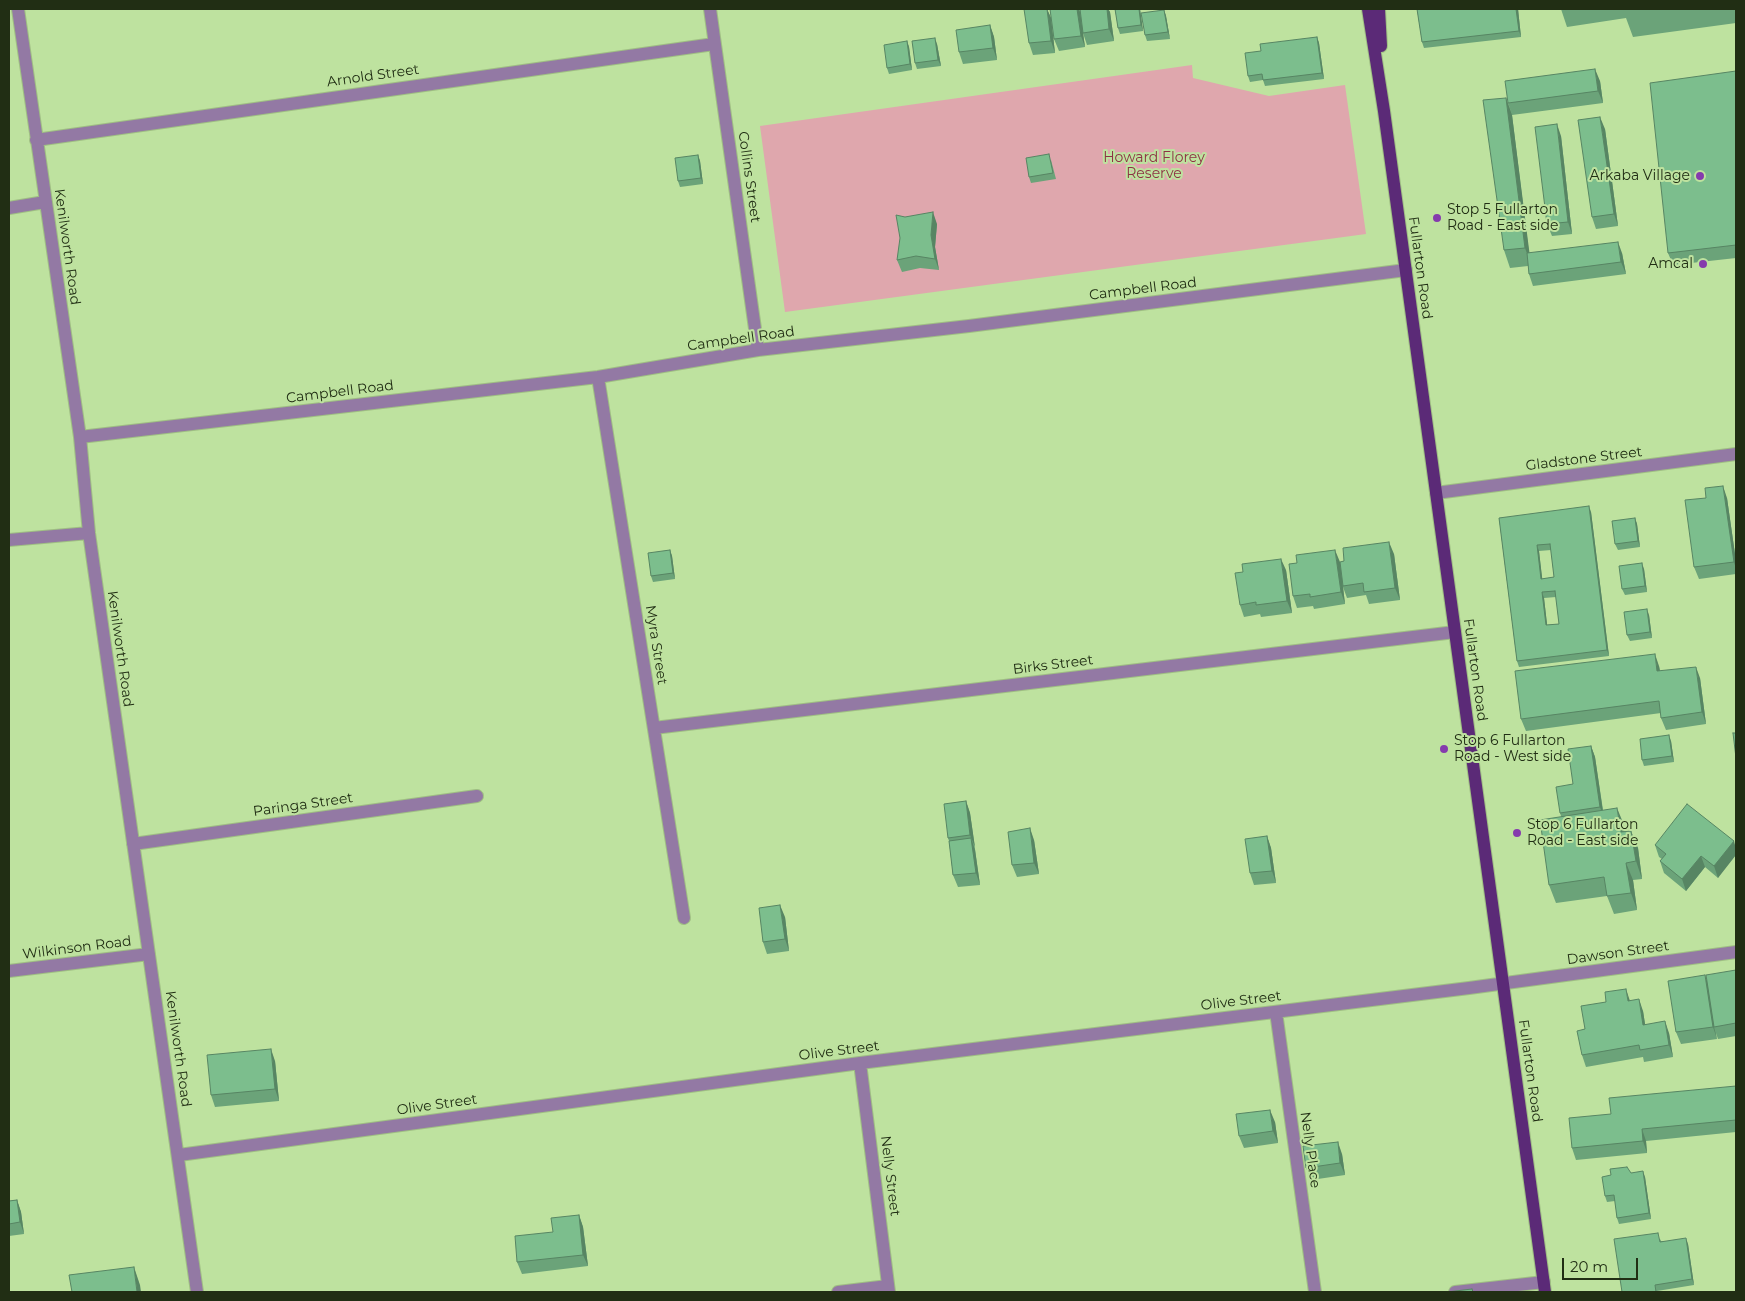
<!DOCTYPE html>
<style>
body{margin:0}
#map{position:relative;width:1745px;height:1301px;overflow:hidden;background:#bee29f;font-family:Montserrat,sans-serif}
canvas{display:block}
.frame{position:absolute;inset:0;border:10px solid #212e14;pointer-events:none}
.scale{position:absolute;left:1562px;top:1258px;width:76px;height:22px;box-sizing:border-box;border:2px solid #212e14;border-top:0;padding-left:6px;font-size:15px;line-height:18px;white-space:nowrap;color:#212e14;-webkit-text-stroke:4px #bee29f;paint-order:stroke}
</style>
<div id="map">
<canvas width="1745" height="1301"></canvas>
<div class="frame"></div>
<div class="scale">20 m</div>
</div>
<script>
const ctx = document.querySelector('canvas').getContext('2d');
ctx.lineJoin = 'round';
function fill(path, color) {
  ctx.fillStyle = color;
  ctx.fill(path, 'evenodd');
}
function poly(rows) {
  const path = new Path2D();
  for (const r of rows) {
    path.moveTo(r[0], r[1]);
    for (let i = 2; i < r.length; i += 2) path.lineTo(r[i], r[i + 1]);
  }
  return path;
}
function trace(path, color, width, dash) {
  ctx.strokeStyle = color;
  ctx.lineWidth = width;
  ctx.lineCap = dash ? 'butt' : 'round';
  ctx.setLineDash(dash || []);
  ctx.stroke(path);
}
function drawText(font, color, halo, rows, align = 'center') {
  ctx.font = font + ' Montserrat,sans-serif';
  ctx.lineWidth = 4;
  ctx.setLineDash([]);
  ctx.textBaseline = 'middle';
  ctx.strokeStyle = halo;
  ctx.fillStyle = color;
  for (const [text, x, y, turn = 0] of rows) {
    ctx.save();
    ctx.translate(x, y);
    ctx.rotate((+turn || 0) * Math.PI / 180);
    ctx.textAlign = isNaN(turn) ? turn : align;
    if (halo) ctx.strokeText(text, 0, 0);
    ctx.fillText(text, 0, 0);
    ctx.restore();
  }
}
fill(poly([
 [1192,65,1193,78,1269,96,1345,85,1366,234,785,312,760,126]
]), '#dfa7ad');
const minor = poly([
 [18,9,80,437,89,533,197,1292],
 [710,9,758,350],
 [36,140,714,44],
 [9,208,45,202],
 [598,377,684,918],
 [80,437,598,377,758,350,969,326,1406,270],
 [1436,493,1736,454],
 [9,540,89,533],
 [654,728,1455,632],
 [133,844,477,796],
 [9,971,149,954],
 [1276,1012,1315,1292],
 [860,1063,889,1292],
 [179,1155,860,1063,1469,988,1736,952],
 [838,1292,888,1286],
 [1455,1292,1544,1282]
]);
const major = poly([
 [1368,9,1384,111,1545,1292],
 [1379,9,1381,46]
]);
trace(minor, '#9fbe83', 14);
trace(major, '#9fbe83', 14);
trace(minor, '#9379a4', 12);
trace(major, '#5b2a77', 12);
fill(poly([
 [1028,9,1047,9,1051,18,1055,53,1033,55,1029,43],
 [1050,9,1079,9,1080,12,1080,9,1108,9,1110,12,1114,41,1087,45,1083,33,1085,47,1059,51,1054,39],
 [1115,9,1140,9,1143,31,1120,34,1118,28],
 [1417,9,1518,9,1521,37,1424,48,1422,42],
 [1561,9,1736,9,1736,23,1633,37,1626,18,1567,27],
 [1164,10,1166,16,1170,39,1147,41,1145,35],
 [990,25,994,37,997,60,963,64,959,52],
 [1317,37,1319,43,1324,79,1265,86,1263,80,1250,82,1248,76,1261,51],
 [907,41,909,47,912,70,889,74,887,68],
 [937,44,941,66,917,69,915,63],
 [1736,71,1736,258,1673,265,1668,253],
 [1600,81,1603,103,1512,115,1508,103],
 [1506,98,1512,115,1529,253,1622,253,1626,274,1533,286,1529,274,1528,266,1510,268,1504,250],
 [1605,129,1618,226,1596,229,1592,217],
 [1561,136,1572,234,1552,236,1547,224],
 [698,155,700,161,703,184,680,187,678,181],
 [1051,160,1056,179,1031,183,1029,177],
 [937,224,935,247,939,270,920,268,902,272,897,260],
 [1706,498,1727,498,1736,561,1736,574,1699,579,1694,567],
 [1591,512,1609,656,1519,667,1517,661,1499,518],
 [1551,550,1554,577,1542,579,1539,551],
 [1556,597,1559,624,1547,625,1544,598],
 [1635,518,1637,524,1640,547,1618,550,1615,544],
 [670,550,672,556,675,579,653,582,651,576],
 [1394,554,1400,600,1369,604,1366,595,1347,598,1343,587,1345,604,1314,609,1313,606,1297,608,1293,596,1297,563,1340,562],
 [1644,569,1647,592,1625,595,1622,589],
 [1286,570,1292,613,1261,617,1260,614,1244,617,1240,605],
 [1649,615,1652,638,1630,641,1627,635],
 [1659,666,1660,671,1700,678,1706,724,1666,730,1661,718,1661,713,1526,731,1521,719],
 [1671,741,1674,762,1644,766,1642,760],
 [1591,746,1595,757,1603,810,1624,825,1624,832,1638,848,1642,879,1633,880,1637,910,1614,914,1607,896,1556,903,1549,885,1561,816,1560,813],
 [966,801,970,813,980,885,958,887,953,875,949,841,948,838],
 [1267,836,1271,848,1276,883,1254,885,1250,873],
 [1034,840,1039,874,1017,877,1012,865],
 [1734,841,1718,878,1705,867,1686,891,1664,873,1660,861,1662,859,1659,857,1655,845],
 [785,917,789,951,767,954,763,942],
 [1736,970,1736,1036,1718,1039,1716,1033,1717,1039,1681,1044,1676,1032,1706,980],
 [1630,1001,1643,1011,1645,1024,1669,1033,1673,1057,1644,1062,1643,1057,1586,1067,1582,1055,1585,1029],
 [275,1061,279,1101,215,1107,211,1095],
 [1736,1086,1736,1132,1646,1141,1647,1153,1576,1160,1572,1148,1611,1114],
 [1275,1122,1278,1143,1244,1148,1239,1136],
 [1342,1154,1345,1175,1311,1180,1306,1168],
 [1631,1173,1645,1177,1651,1219,1619,1224,1617,1218,1615,1201,1607,1202,1605,1196],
 [17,1200,21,1212,24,1234,9,1236,9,1201],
 [579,1215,583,1227,588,1266,522,1274,517,1262,553,1232],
 [1660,1239,1661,1241,1688,1244,1694,1285,1657,1291,1622,1292]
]), '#6ba379');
fill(poly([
 [1047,9,1051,18,1055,53,1051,41],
 [1077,9,1079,9,1080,12,1085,47,1081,36],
 [1107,9,1108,9,1110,12,1114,41,1109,29],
 [1139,9,1140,9,1143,31,1141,25],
 [1516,9,1518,9,1521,37,1519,31],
 [1164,10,1166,16,1170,39,1168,32],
 [990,25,994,37,997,60,993,48],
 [1317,37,1319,43,1324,79,1322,73],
 [935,38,937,44,941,66,938,60],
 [907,41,909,47,912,70,910,64],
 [1595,69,1600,81,1603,103,1598,91],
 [1506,98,1512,115,1531,265,1525,248],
 [1600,117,1605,129,1618,226,1614,214],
 [1557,124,1561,136,1572,234,1568,222],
 [698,155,700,161,703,184,701,178],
 [933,212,937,224,935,247,939,270,935,259,931,235],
 [1618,242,1622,253,1626,274,1621,262],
 [1723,486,1727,498,1736,561,1736,569,1734,562],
 [1589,506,1591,512,1609,656,1607,650],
 [1635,518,1637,524,1640,547,1638,541],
 [1389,542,1394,554,1400,600,1395,588],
 [1537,545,1539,551,1543,585,1541,579],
 [670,550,672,556,675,579,673,573],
 [1335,550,1340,562,1345,604,1341,592],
 [1281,559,1286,570,1292,613,1287,601],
 [1642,563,1644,569,1647,592,1645,586],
 [1542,592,1544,598,1548,632,1546,625],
 [1647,609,1649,615,1652,638,1650,632],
 [1655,654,1659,666,1662,683,1657,671],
 [1696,667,1700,678,1706,724,1702,712],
 [1669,735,1671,741,1674,762,1672,756],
 [1591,746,1595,757,1604,819,1600,807],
 [966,801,970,813,975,847,970,835],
 [1617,808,1624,825,1627,850,1621,832],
 [1030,828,1034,840,1039,874,1034,863],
 [1631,831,1638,848,1642,879,1636,861],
 [1267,836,1271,848,1276,883,1272,871],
 [971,838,975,850,980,885,976,873],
 [1734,841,1736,849,1736,855,1718,878,1714,866],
 [1701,856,1705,867,1686,891,1682,879],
 [1626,863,1633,880,1637,910,1631,893],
 [780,905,785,917,789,951,785,939],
 [1705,975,1709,987,1714,1027,1717,1039,1713,1027],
 [1626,989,1630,1001,1628,1001],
 [1639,999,1643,1011,1647,1037,1643,1025],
 [1665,1021,1669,1033,1673,1057,1669,1045],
 [271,1049,275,1061,279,1101,275,1089],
 [1270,1110,1275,1122,1278,1143,1273,1131],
 [1642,1129,1646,1141,1647,1153,1643,1141],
 [1338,1142,1342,1154,1345,1175,1340,1163],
 [1643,1171,1645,1177,1651,1219,1649,1213],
 [17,1200,21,1212,24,1234,20,1222],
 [579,1215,583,1227,588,1266,583,1255],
 [1686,1238,1688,1244,1694,1285,1692,1279],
 [134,1267,140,1285,141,1292,137,1292]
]), '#578563');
const building = poly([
 [1024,9,1047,9,1051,41,1029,43,1024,9],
 [1050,9,1077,9,1081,36,1054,39,1050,9],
 [1080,9,1107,9,1109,29,1083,33,1080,9],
 [1115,9,1139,9,1141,25,1118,28,1115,9],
 [1417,9,1516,9,1519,31,1422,42,1417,9],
 [1164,10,1168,32,1145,35,1141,13,1164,10],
 [990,25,993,48,959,52,956,30,990,25],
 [1317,37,1322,73,1263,80,1262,74,1248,76,1245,53,1261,51,1260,44,1317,37],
 [935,38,938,60,915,63,912,41,935,38],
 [907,41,910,64,887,68,884,45,907,41],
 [1595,69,1598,91,1508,103,1505,81,1595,69],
 [1736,71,1736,245,1668,253,1650,83,1736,71],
 [1506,98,1525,248,1504,250,1483,100,1506,98],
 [1600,117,1614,214,1592,217,1578,120,1600,117],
 [1557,124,1568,222,1547,224,1535,127,1557,124],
 [1049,154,1053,173,1029,177,1026,158,1049,154],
 [698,155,701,178,678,181,675,158,698,155],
 [933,212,931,235,935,259,916,256,897,260,900,238,896,215,905,217,933,212],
 [1618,242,1621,262,1529,274,1527,253,1618,242],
 [1723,486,1734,562,1694,567,1685,500,1706,498,1705,488,1723,486],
 [1589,506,1607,650,1517,661,1499,518,1589,506],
 [1550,544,1554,577,1541,579,1537,545,1550,544],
 [1555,591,1559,624,1546,625,1542,592,1555,591],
 [1635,518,1638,541,1615,544,1612,521,1635,518],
 [1389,542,1395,588,1364,592,1363,583,1343,586,1340,562,1344,561,1343,548,1389,542],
 [670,550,673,573,651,576,648,553,670,550],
 [1335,550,1341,592,1310,597,1310,594,1293,596,1289,564,1297,563,1296,555,1335,550],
 [1281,559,1287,601,1256,605,1256,602,1240,605,1235,573,1243,572,1242,564,1281,559],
 [1642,563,1645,586,1622,589,1619,566,1642,563],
 [1647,609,1650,632,1627,635,1624,612,1647,609],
 [1655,654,1657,671,1696,667,1702,712,1661,718,1659,701,1521,719,1515,671,1655,654],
 [1733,733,1736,733,1736,758,1733,733],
 [1669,735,1672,756,1642,760,1640,739,1669,735],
 [1591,746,1600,807,1560,813,1556,787,1573,784,1568,749,1591,746],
 [966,801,970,835,948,838,944,804,966,801],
 [1687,804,1734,841,1714,866,1701,856,1682,879,1660,861,1666,854,1655,845,1687,804],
 [1617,808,1621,832,1631,831,1636,861,1626,863,1631,893,1607,896,1604,877,1549,885,1540,820,1617,808],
 [1030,828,1034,863,1012,865,1008,832,1030,828],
 [1267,836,1272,871,1250,873,1245,839,1267,836],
 [971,838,976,873,953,875,949,841,971,838],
 [780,905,785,939,763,942,759,908,780,905],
 [1736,970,1736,1023,1714,1027,1706,975,1736,970],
 [1705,975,1713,1027,1676,1032,1668,981,1705,975],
 [1626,989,1628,1001,1639,999,1643,1025,1665,1021,1669,1045,1640,1050,1639,1045,1582,1055,1577,1031,1585,1029,1581,1006,1606,1002,1605,992,1626,989],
 [271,1049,275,1089,211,1095,207,1055,271,1049],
 [1736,1086,1736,1120,1642,1129,1643,1141,1572,1148,1569,1118,1611,1114,1609,1098,1736,1086],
 [1270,1110,1273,1131,1239,1136,1236,1114,1270,1110],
 [1338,1142,1340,1163,1306,1168,1303,1146,1338,1142],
 [1627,1167,1631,1173,1643,1171,1649,1213,1617,1218,1614,1195,1605,1196,1602,1177,1611,1175,1610,1169,1627,1167],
 [17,1200,20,1222,9,1224,9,1201,17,1200],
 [579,1215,583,1255,517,1262,515,1236,553,1232,551,1218,579,1215],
 [1658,1233,1660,1242,1686,1238,1692,1279,1655,1285,1656,1292,1622,1292,1614,1239,1658,1233],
 [134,1267,137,1292,72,1292,69,1275,134,1267],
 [1472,1289,1473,1292,1447,1292,1472,1289]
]);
fill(building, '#7cbe8d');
trace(building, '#578563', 1);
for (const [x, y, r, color] of [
 [1700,176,5,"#853bad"],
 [1437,218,5,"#853bad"],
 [1703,264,5,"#853bad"],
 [1444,749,5,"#853bad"],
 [1517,833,5,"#853bad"]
]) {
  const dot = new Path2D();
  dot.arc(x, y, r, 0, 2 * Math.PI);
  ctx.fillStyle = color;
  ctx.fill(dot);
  trace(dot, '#bee29f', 2);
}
drawText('14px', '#212e14', '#bee29f', [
 ["Arnold Street",373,76,-8],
 ["Collins Street",749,177,82],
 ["Kenilworth Road",67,247,82],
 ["Fullarton Road",1420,268,82],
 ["Campbell Road",1143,289,-7],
 ["Campbell Road",741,339,-8],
 ["Campbell Road",340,392,-7],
 ["Gladstone Street",1584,459,-7],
 ["Myra Street",656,645,81],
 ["Kenilworth Road",120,649,82],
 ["Birks Street",1053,665,-7],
 ["Fullarton Road",1475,670,82],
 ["Paringa Street",303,805,-8],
 ["Wilkinson Road",77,948,-7],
 ["Dawson Street",1618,953,-8],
 ["Olive Street",1241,1001,-7],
 ["Kenilworth Road",178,1049,82],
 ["Olive Street",839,1051,-7],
 ["Fullarton Road",1530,1071,82],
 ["Olive Street",437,1105,-8],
 ["Nelly Place",1310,1150,82],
 ["Nelly Street",890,1176,83]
]);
drawText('14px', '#8d3244', '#bee29f', [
 ["Howard Florey",1154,158],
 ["Reserve",1154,174]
]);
drawText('14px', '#212e14', '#bee29f', [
 ["Arkaba Village",1690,176,"right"],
 ["Stop 5 Fullarton",1447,210],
 ["Road - East side",1447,226],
 ["Amcal",1693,264,"right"],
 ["Stop 6 Fullarton",1454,741],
 ["Road - West side",1454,757],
 ["Stop 6 Fullarton",1527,825],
 ["Road - East side",1527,841]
], 'left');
</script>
